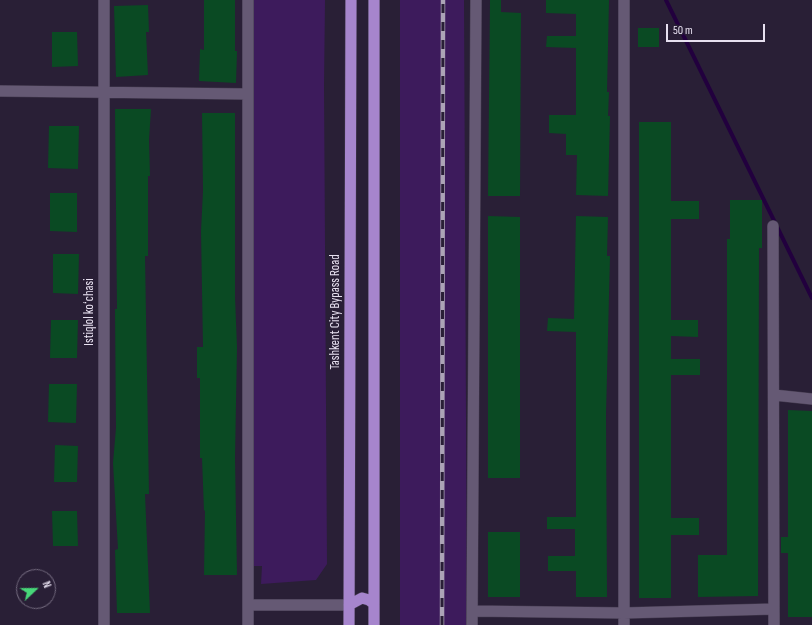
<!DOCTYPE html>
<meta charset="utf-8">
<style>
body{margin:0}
#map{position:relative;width:812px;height:625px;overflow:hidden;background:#291f36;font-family:"Sofia Sans Condensed",sans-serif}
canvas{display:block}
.north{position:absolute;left:16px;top:569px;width:40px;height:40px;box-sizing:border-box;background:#291f36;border:1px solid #756c80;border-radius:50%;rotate:68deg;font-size:11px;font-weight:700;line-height:16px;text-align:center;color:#e7e0f0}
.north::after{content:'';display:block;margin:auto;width:14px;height:18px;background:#47d779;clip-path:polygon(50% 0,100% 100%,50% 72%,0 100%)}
.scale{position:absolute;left:666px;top:24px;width:99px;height:18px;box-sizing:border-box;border:2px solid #e7e0f0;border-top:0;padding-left:5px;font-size:12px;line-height:14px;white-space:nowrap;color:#e7e0f0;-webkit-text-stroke:3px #291f36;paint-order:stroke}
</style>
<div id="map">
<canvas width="812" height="625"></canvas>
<div class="north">N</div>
<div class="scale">50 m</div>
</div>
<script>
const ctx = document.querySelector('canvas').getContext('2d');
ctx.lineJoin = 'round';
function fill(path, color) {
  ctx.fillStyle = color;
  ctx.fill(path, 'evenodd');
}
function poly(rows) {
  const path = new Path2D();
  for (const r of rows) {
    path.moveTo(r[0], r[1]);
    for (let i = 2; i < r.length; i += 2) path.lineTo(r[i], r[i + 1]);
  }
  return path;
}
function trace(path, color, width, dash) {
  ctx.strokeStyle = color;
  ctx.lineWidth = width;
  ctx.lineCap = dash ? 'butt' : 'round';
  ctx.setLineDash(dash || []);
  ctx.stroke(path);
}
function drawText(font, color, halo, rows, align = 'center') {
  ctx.font = font + ' "Sofia Sans Condensed",sans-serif';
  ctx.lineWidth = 3.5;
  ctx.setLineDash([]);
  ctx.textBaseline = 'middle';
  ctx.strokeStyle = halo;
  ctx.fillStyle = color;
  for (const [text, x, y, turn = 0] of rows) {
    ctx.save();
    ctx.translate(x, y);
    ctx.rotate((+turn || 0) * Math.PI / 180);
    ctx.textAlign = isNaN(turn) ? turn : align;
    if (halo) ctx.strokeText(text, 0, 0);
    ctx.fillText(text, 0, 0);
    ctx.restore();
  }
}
fill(poly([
 [254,0,325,0,324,86,327,564,316,580,261,584,262,566,253,566],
 [400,0,464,0,467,625,400,625]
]), '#3d1b5c');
trace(poly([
 [666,0,812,298]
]), '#22003e', 4);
fill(poly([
 [204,0,235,0,235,51,237,51,236,83,199,81,200,49,204,50],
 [490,0,501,0,501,12,521,13,520,196,488,196],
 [546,0,609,0,607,92,609,92,608,116,610,116,608,196,576,195,577,155,566,155,566,134,549,133,549,115,576,115,576,48,546,47,547,36,576,36,576,14,546,13],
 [148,5,149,32,146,32,148,75,116,77,114,6],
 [638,28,659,28,659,47,638,47],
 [52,32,77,32,78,66,52,67],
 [115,109,151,109,149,140,150,176,148,176,148,256,145,256,149,494,145,494,150,613,117,613,115,550,118,549,113,463,116,428,115,309,117,309],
 [202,113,235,113,235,297,237,347,235,458,237,575,204,575,205,510,204,511,202,458,200,458,200,378,197,378,197,347,203,347,201,231,203,191],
 [639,122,671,122,671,201,699,201,699,219,671,219,671,320,698,320,698,337,671,336,671,359,700,359,700,375,671,375,671,518,699,518,699,535,671,535,671,598,639,598],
 [49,126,79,126,78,169,48,168],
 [50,193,77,193,77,232,50,231],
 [730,200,762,200,762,248,759,248,758,596,698,597,698,555,727,555,727,239,730,239],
 [488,216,520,217,520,478,488,478],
 [576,216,608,217,607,256,610,256,606,414,607,597,576,597,576,571,548,571,548,556,575,556,575,529,547,529,547,517,576,517,576,332,547,331,548,318,574,319],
 [53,254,79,254,78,294,53,293],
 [51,320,78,320,77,358,50,358],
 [49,384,77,384,76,423,48,422],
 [788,410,812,411,812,617,788,617,788,553,781,553,781,537,788,537],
 [55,445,78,446,77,482,54,482],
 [52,511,77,511,78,546,53,546],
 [488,532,520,532,520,597,488,597]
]), '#0a4a23');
const minor = poly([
 [248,0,248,625],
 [0,91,247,94],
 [773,226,774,625],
 [774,395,812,399],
 [248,605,349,605],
 [473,611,624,613,774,609],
 [104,625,104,0],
 [472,625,476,0],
 [624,625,624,0]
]);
const trunk = poly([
 [374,0,374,625],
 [349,605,362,598,369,600,374,604],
 [349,625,351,0]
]);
trace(minor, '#453c50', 12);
trace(trunk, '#453c50', 12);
trace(minor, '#655974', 11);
trace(trunk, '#a685cd', 11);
const rail = poly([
 [442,625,443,0]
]);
trace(rail, '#aca4b6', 4.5);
trace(rail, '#291f36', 3, [9]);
drawText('13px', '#e7e0f0', '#291f36', [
 ["Istiqlol koʻchasi",90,312,-90],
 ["Tashkent City Bypass Road",336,312,-90]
]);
</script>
